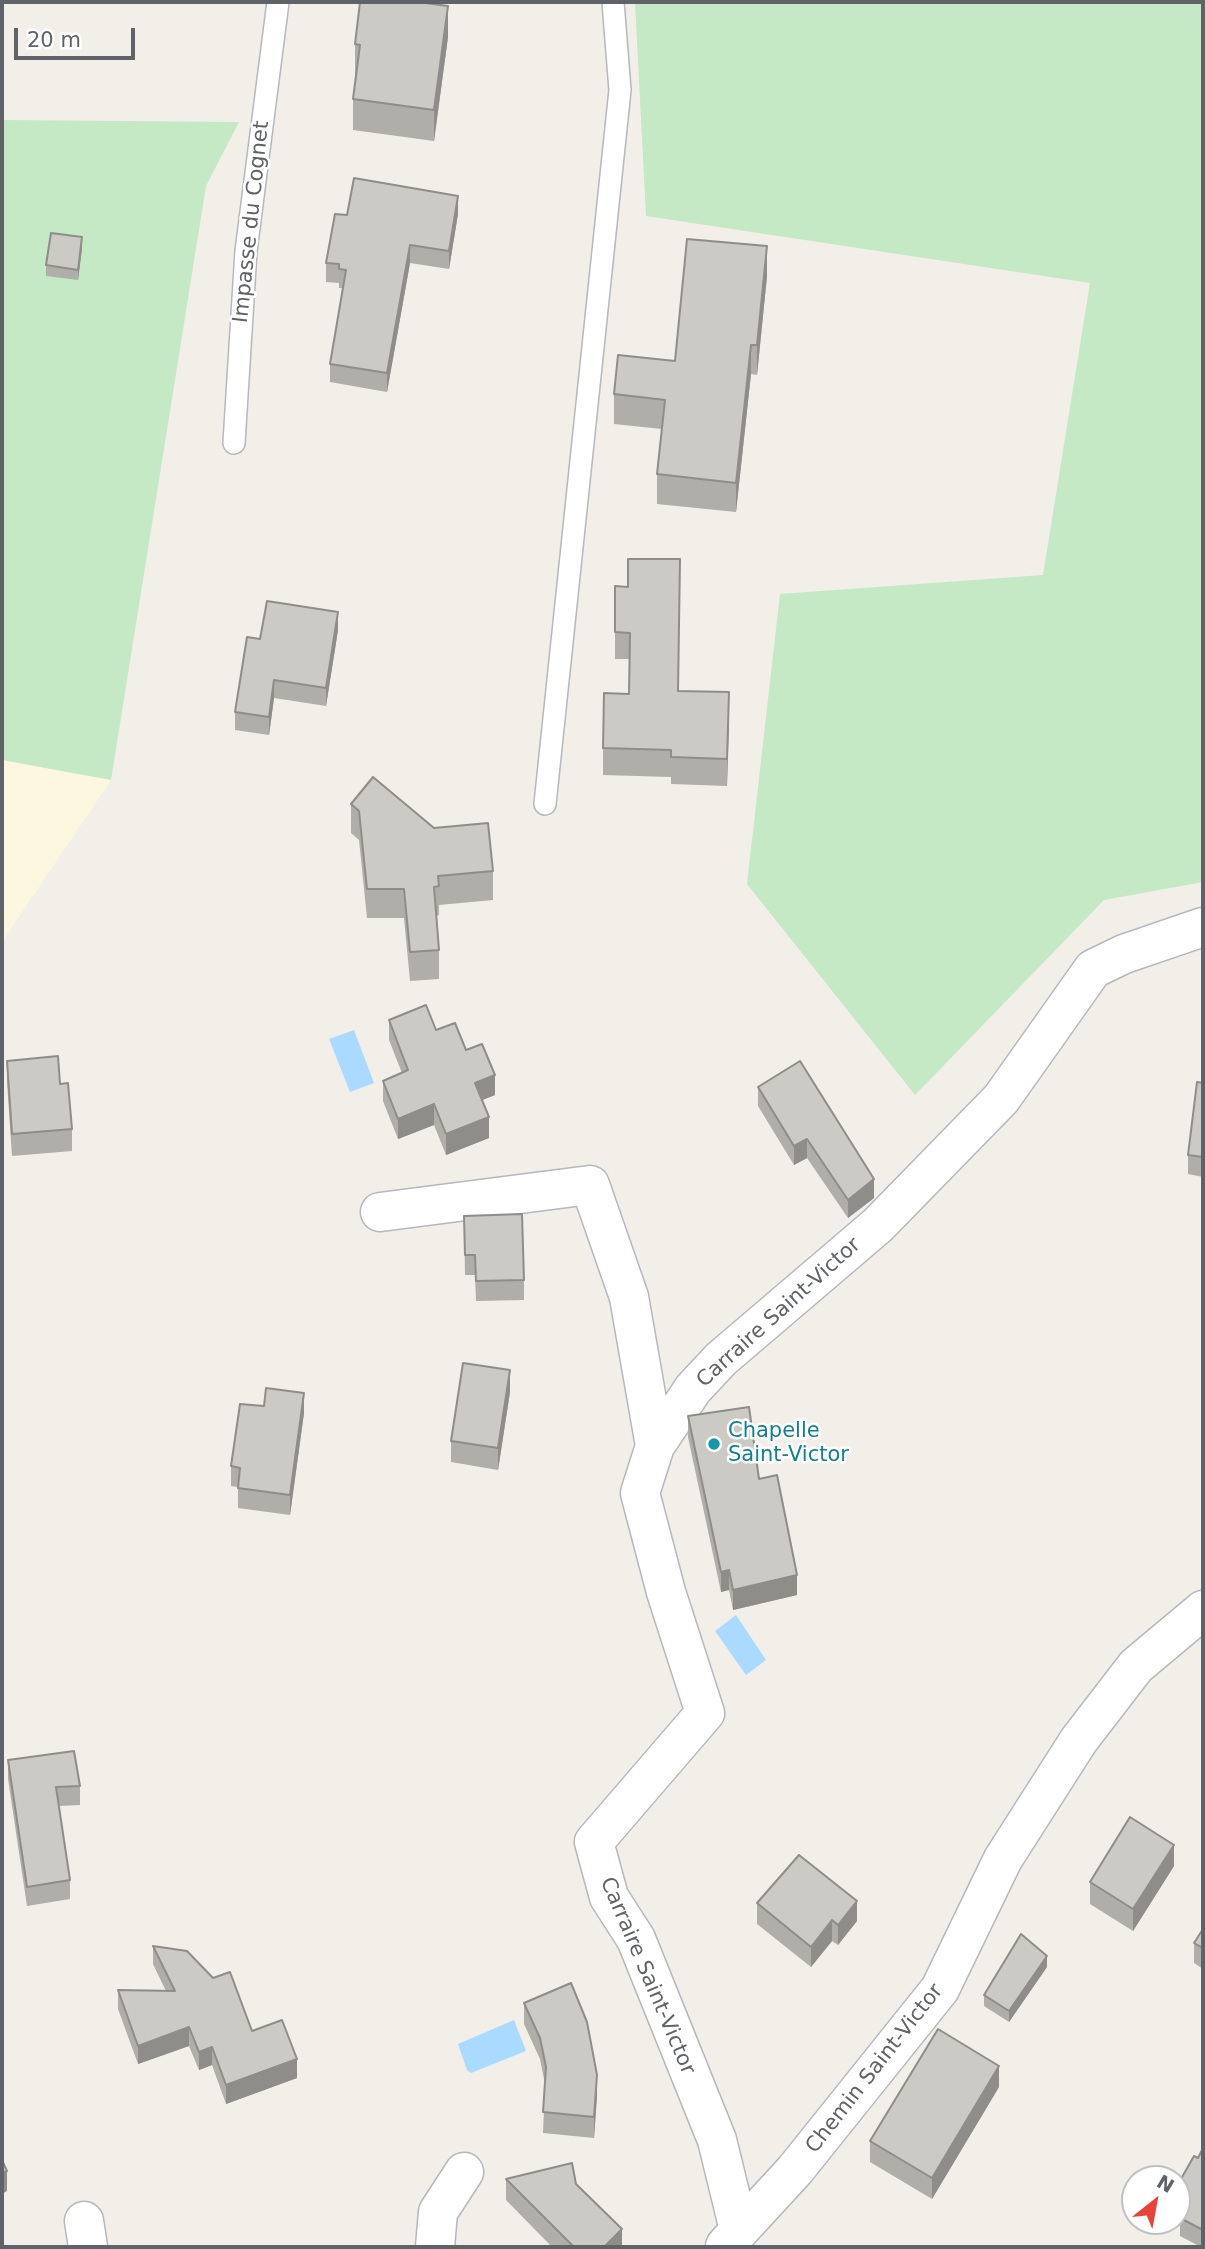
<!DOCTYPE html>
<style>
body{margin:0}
#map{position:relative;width:1205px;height:2249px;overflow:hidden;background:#f1efe8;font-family:"DejaVu Sans",sans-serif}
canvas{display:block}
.frame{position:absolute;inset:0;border:4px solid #5f6368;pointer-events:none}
.north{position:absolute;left:1121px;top:2165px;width:70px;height:70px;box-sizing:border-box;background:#fff;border:2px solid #bfc1c3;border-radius:50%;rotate:31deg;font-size:19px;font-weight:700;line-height:28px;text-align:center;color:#5f6368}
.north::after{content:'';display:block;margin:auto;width:24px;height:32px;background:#ea4335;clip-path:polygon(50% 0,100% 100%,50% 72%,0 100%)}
.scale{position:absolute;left:14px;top:28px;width:121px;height:32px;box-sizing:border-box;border:4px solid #5f6368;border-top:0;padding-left:9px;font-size:21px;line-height:24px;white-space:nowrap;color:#5f6368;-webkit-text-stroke:5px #fff;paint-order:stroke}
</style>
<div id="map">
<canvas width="1205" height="2249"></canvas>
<div class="frame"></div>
<div class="north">N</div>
<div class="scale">20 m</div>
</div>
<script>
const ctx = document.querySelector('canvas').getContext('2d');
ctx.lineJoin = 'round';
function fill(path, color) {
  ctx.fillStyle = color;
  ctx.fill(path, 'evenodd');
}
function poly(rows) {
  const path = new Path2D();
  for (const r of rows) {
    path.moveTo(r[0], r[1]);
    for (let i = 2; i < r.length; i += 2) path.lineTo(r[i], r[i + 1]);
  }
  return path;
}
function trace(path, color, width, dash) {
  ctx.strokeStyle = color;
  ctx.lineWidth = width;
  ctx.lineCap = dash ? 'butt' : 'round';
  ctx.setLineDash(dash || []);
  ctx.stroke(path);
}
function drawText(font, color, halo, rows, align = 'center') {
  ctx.font = font + ' "DejaVu Sans",sans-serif';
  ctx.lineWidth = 5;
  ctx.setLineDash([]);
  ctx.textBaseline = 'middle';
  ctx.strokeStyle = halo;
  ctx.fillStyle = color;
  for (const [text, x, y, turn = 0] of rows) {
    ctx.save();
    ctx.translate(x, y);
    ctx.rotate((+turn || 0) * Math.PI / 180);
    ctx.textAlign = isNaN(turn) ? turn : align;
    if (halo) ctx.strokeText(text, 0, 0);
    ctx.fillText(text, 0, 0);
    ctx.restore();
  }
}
fill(poly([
 [2,760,111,780,2,942]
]), '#fef7e0');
fill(poly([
 [635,2,1203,2,1203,882,1104,900,915,1095,747,884,780,594,1043,575,1090,283,646,216],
 [2,120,239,122,206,186,111,780,2,760]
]), '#c5e8c5');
fill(poly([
 [354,1030,374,1083,350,1092,329,1039],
 [736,1615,766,1660,746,1675,715,1631],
 [514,2020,526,2051,471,2073,467,2070,458,2044]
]), '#aadaff');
const lane = poly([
 [234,443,246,251,278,2],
 [545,804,620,90,613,2]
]);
const street = poly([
 [380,1212,590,1185,629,1297,655,1446],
 [84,2221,88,2247],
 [739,2230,717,2140,636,1939,609,1897,594,1842,705,1713,666,1592,640,1493,655,1446,693,1389,721,1359,878,1225,1001,1099,1093,969,1124,954,1203,927],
 [725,2246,795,2170,940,1989,1003,1859,1079,1740,1136,1666,1203,1610],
 [435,2247,438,2212,464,2172]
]);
trace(lane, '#b5b8bc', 24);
trace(street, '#b5b8bc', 41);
trace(lane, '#fff', 21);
trace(street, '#fff', 38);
fill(poly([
 [448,37,434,141,353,130,353,99,356,75,355,75,355,44],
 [458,214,449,269,410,263,387,392,330,382,330,364,343,288,339,288,339,283,326,282,326,263,347,215],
 [82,248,78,280,46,276,46,265],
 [767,276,757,375,751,374,736,512,657,504,657,474,662,429,614,424,614,394,675,361],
 [615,586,678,691,729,719,727,786,671,784,671,777,603,775,603,748,629,694,630,659,615,659],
 [338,630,326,706,274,698,269,735,235,730,235,712,260,639],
 [351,804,434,828,493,871,493,900,439,905,439,915,437,916,439,950,439,979,410,981,404,918,367,918,359,840,351,833],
 [389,1020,436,1030,466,1050,495,1095,482,1100,489,1138,446,1155,434,1125,398,1139,383,1101,383,1081,402,1073,389,1040],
 [7,1061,60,1084,72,1129,72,1151,12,1156,7,1082],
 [1203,1083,1203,1177,1188,1174,1188,1155],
 [758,1087,874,1198,848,1218,807,1158,794,1165,758,1106],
 [464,1216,524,1280,524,1300,476,1301,475,1275,465,1275],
 [510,1392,498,1470,451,1462,451,1441],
 [264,1406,304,1413,290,1515,238,1508,238,1487,231,1486,231,1466],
 [688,1416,759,1479,797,1595,733,1610,729,1590,721,1592,688,1437],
 [8,1760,80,1786,80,1805,59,1806,70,1880,70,1899,27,1906,8,1779],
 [1174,1866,1133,1931,1090,1904,1090,1882],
 [757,1903,857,1921,838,1945,832,1941,811,1967,757,1924],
 [1203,1929,1203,1969,1194,1963,1194,1943],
 [153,1946,252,2031,297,2078,226,2104,212,2065,199,2070,189,2046,138,2064,118,2009,118,1990,166,1991,153,1964],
 [1047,1967,1009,2022,984,2006,984,1995],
 [524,2003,597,2096,594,2138,543,2133,545,2084,540,2059,524,2024],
 [999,2087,932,2199,870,2162,870,2141],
 [1203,2148,1203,2247,1201,2247,1180,2236,1180,2222,1177,2220,1177,2186,1198,2158],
 [506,2179,576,2184,622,2247,552,2247,506,2200]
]), '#afaea9');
fill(poly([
 [448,6,448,37,434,141,434,110],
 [458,196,458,214,449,269,449,251],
 [82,237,82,248,78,280,78,270],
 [410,245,410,263,387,392,387,373],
 [767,246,767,276,757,375,757,345],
 [751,345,751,374,736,512,736,483],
 [338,612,338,630,326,706,326,688],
 [274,680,274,698,269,735,269,717],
 [729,692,729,719,727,786,727,759],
 [495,1075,495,1095,475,1103,475,1083],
 [434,1104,434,1125,398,1139,398,1119],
 [489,1117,489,1138,446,1155,446,1134],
 [807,1139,807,1158,794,1165,794,1146],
 [874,1179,874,1198,848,1218,848,1200],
 [510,1370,510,1392,498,1470,498,1448],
 [304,1393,304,1413,290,1515,290,1495],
 [729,1570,729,1590,721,1592,721,1572],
 [797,1575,797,1595,733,1610,733,1590],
 [1174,1845,1174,1866,1133,1931,1133,1909],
 [857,1901,857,1921,838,1945,838,1925],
 [832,1920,832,1941,811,1967,811,1947],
 [1047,1956,1047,1967,1009,2022,1009,2011],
 [189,2027,189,2046,138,2064,138,2046],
 [212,2047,212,2065,199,2070,199,2052],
 [297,2059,297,2078,226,2104,226,2085],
 [999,2066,999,2087,932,2199,932,2178],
 [597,2075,597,2096,594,2138,594,2117],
 [7,2171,7,2191,2,2194,2,2173],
 [622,2229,622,2247,604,2247]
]), '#8f8d8a');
const building = poly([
 [360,2,418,2,448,6,434,110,353,99,360,45,355,44,360,2],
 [354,178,458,196,449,251,410,245,387,373,330,364,346,270,339,269,339,264,326,263,335,214,347,215,354,178],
 [51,233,82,237,78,270,46,265,51,233],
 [687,239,767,246,757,345,751,345,736,483,657,474,665,400,614,394,618,355,675,361,687,239],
 [628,559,680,559,678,691,729,692,727,759,671,757,671,750,603,748,604,693,629,694,630,633,615,632,615,586,628,587,628,559],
 [267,601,338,612,326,688,274,680,269,717,235,712,247,637,260,639,267,601],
 [373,777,434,828,488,823,493,871,438,876,439,886,434,887,439,950,410,952,404,889,367,889,359,811,351,804,373,777],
 [426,1005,436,1030,455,1023,466,1050,482,1044,495,1075,475,1083,489,1117,446,1134,434,1104,398,1119,383,1081,408,1070,389,1020,426,1005],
 [58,1056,60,1084,68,1083,72,1129,12,1134,7,1061,58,1056],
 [800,1061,874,1179,848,1200,807,1139,794,1146,758,1087,800,1061],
 [1197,1082,1203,1083,1203,1157,1188,1155,1197,1082],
 [522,1214,524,1280,476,1281,475,1255,465,1255,464,1216,522,1214],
 [463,1363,510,1370,498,1448,451,1441,463,1363],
 [266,1388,304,1393,290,1495,238,1488,240,1468,231,1466,240,1404,264,1406,266,1388],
 [749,1407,759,1479,777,1475,797,1575,733,1590,729,1570,721,1572,688,1416,749,1407],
 [74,1751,80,1786,56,1787,70,1880,27,1887,8,1760,74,1751],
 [1130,1817,1174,1845,1133,1909,1090,1882,1130,1817],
 [799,1855,857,1901,838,1925,832,1920,811,1947,757,1903,799,1855],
 [1203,1929,1203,1948,1194,1943,1203,1929],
 [1021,1934,1047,1956,1009,2011,984,1995,1021,1934],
 [153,1946,187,1951,213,1978,230,1972,252,2031,282,2020,297,2059,226,2085,212,2047,199,2052,189,2027,138,2046,118,1990,175,1991,153,1946],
 [571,1983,587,2022,597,2075,594,2117,543,2112,546,2067,540,2038,524,2003,571,1983],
 [938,2029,999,2066,932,2178,870,2141,938,2029],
 [1203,2148,1203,2230,1180,2218,1187,2207,1177,2201,1177,2186,1194,2156,1198,2158,1203,2148],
 [2,2160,7,2171,2,2173,2,2160],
 [572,2163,576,2184,622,2229,604,2247,574,2247,506,2179,572,2163]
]);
fill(building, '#cccac5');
trace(building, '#8f8d8a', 2);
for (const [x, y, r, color] of [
 [714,1444,7,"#0f9aa8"]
]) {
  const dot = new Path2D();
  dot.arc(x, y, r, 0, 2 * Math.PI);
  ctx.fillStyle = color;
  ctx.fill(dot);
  trace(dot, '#fff', 2.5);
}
drawText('21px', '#5f6368', '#fff', [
 ["Impasse du Cognet",252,222,-84],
 ["Carraire Saint-Victor",779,1313,-42],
 ["Carraire Saint-Victor",647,1976,67],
 ["Chemin Saint-Victor",875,2069,-52]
]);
drawText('21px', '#0d838f', '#fff', [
 ["Chapelle",728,1432],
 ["Saint-Victor",728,1456]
], 'left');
</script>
